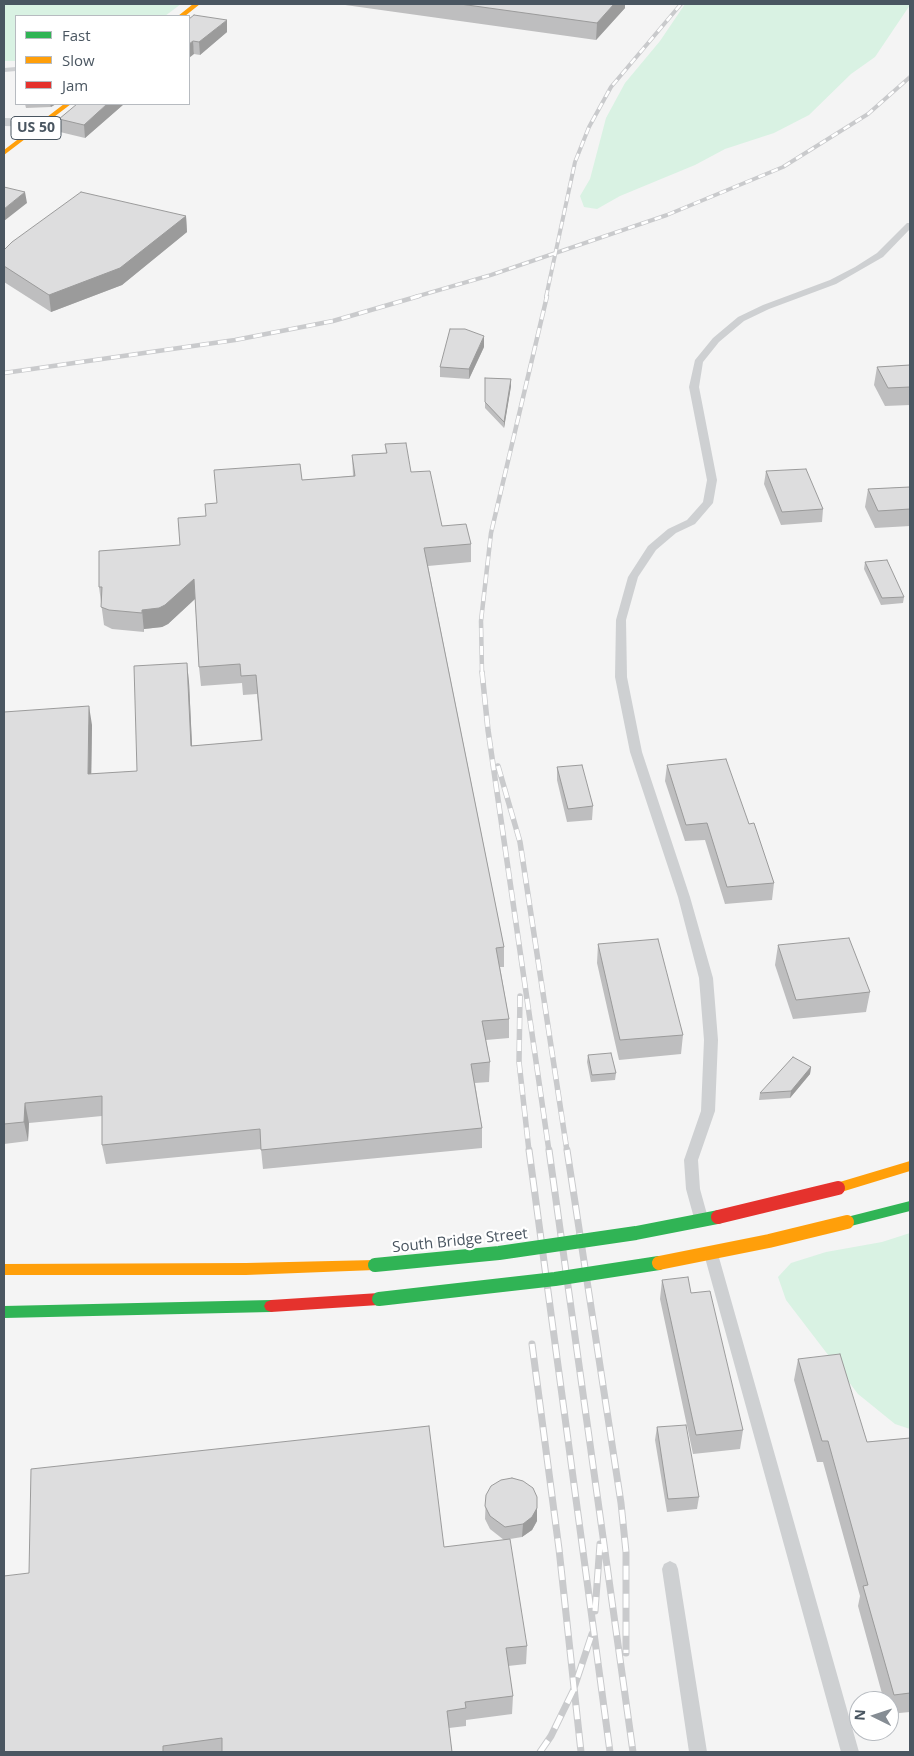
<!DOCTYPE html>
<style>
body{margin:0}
#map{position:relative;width:914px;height:1756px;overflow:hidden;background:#f4f4f4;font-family:"Open Sans",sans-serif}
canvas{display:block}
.frame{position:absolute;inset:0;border:5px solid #4a5661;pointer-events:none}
.legend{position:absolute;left:15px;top:15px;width:175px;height:90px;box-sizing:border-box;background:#fff;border:1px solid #b7bbc0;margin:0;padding:6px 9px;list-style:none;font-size:15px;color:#4a5661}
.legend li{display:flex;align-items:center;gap:10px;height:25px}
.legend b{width:25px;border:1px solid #b7bbc0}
.north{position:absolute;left:849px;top:1691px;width:50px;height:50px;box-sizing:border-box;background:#fff;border:1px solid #b7bbc0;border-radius:50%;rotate:274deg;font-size:14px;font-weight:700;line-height:20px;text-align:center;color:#4a5661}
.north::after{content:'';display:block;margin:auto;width:18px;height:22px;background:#868d94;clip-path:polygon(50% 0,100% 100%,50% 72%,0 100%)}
</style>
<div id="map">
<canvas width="914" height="1756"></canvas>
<div class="frame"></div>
<ul class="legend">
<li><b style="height:6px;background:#30b455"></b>Fast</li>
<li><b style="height:6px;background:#ff9f0a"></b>Slow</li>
<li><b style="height:6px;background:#e5322d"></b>Jam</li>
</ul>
<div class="north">N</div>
</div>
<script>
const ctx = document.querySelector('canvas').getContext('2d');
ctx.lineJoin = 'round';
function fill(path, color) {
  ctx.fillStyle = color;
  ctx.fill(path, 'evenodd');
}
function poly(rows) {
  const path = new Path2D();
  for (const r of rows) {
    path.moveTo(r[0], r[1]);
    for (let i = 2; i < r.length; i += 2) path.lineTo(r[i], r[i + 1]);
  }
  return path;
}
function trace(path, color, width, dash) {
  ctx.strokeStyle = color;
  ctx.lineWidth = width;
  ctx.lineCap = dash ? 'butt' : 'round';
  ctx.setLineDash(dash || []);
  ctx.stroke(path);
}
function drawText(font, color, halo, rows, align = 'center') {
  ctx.font = font + ' "Open Sans",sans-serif';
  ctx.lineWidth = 4.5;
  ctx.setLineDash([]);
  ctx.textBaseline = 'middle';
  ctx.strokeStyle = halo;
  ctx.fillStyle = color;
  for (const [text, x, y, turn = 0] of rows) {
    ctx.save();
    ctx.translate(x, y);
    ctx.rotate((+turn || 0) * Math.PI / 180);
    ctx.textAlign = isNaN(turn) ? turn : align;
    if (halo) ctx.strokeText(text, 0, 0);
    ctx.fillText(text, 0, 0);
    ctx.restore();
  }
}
fill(poly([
 [4,4,181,4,165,16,16,16,16,61,4,61],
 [685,4,910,5,875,57,851,74,809,115,774,133,725,149,695,165,620,196,597,209,584,207,580,196,590,179,606,118,625,83,660,41],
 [910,1233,910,1429,895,1424,858,1394,786,1300,778,1277,791,1263,826,1252,882,1242]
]), '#d9f2e3');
fill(poly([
 [16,67,16,71,4,72,4,68,16,67],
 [907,223,910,223,910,229,883,257,836,284,769,309,744,321,719,342,703,362,699,387,717,480,713,503,695,524,676,533,656,550,638,577,626,620,627,677,642,752,690,897,713,978,718,1040,715,1111,698,1160,700,1189,708,1218,706,1222,701,1224,696,1222,694,1218,686,1189,684,1160,701,1111,704,1040,699,978,678,897,630,752,615,677,616,620,628,577,648,546,668,529,687,520,703,502,707,480,689,387,695,360,713,338,738,317,763,305,830,280,855,267,877,253,907,223],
 [711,1248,716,1250,718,1254,859,1752,841,1752,704,1254,706,1250,711,1248],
 [670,1561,676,1564,678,1569,707,1752,689,1752,662,1569,664,1564,670,1561]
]), '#ced0d2');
fill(poly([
 [4,118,41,119,48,123,41,127,4,126,4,118]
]), '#ced0d2');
fill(poly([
 [910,1201,910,1211,847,1227,842,1226,840,1222,842,1218,847,1217,910,1201],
 [271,1300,276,1302,278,1306,276,1310,271,1312,4,1318,4,1306,271,1300]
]), '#30b455');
fill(poly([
 [193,4,200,4,185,16,178,16,193,4],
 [64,104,71,104,4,155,4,150,64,104],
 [910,1161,910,1171,838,1193,833,1192,831,1188,833,1184,910,1161],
 [375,1260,380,1261,382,1265,380,1269,375,1270,246,1275,4,1275,4,1264,246,1263,375,1260]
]), '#ff9f0a');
fill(poly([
 [379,1293,384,1295,386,1299,384,1303,379,1305,271,1312,266,1310,264,1306,266,1302,271,1300,379,1293]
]), '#e5322d');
const railFar3 = poly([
 [415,297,491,275,667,215,783,167,868,114,910,77],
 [546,297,575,162,589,127,611,87,681,4]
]);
const railFar2 = poly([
 [4,373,235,340,333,321,419,296],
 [482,673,481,621,491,533,547,296]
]);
const railFar1 = poly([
 [482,672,488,730,549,1151],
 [498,766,520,842,567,1151],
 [520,996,519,1062,529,1151]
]);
const rail = poly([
 [529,1150,610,1752],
 [549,1150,633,1752],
 [567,1150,621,1503,626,1552,626,1653],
 [532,1344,559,1549,581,1752],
 [595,1611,600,1544],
 [540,1752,551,1736,573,1691,592,1634]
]);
trace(railFar3, '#c9cacc', 4);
trace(railFar2, '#c9cacc', 4.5);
trace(railFar1, '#c9cacc', 5.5);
trace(rail, '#c9cacc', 7);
trace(railFar3, '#fff', 2.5, [7]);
trace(railFar2, '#fff', 3, [9]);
trace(railFar1, '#fff', 4, [11]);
trace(rail, '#fff', 5, [14]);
trace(poly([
 [375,1265,499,1253,636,1233,718,1217],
 [379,1299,555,1279,659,1263]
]), '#30b455', 14);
trace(poly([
 [659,1263,769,1241,847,1222]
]), '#ff9f0a', 14);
trace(poly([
 [718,1217,838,1188]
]), '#e5322d', 14);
fill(poly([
 [338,4,625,4,625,8,596,40],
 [189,19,227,32,200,55,194,54],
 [25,104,56,104,51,107,26,108],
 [124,104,85,138,60,132,59,119],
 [186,216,187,232,122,285,51,312,4,282,4,250],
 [484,347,469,379,440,377,440,367],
 [910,365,910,405,885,406,874,385,877,367],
 [485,378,511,379,511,386,504,428,485,408],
 [385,444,411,472,442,526,471,544,471,562,428,566,504,947,504,967,500,967,509,1019,509,1038,486,1040,490,1062,489,1082,475,1083,482,1128,482,1148,263,1169,261,1149,106,1164,102,1145,102,1116,29,1123,28,1141,4,1144,4,712,92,725,91,774,137,771,189,682,192,746,261,740,257,694,243,695,242,683,201,686,199,667,195,599,168,624,162,627,144,629,144,632,112,629,104,625,99,587,180,545,217,503,302,480,353,476,352,455,386,453],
 [766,471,823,509,822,522,781,525,764,484],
 [910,487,910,526,875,528,865,507,868,489],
 [865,562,904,597,903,603,881,605,864,569],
 [667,765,749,824,774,883,772,900,725,904,705,840,685,841,665,781],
 [557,767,593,806,592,820,567,822,557,780],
 [598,944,683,1035,681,1054,619,1060,597,963],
 [778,945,870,992,866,1012,793,1019,775,965],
 [588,1055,616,1073,615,1080,591,1082,587,1062],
 [811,1067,810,1074,790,1098,759,1100,760,1093],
 [662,1280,691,1293,743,1430,740,1449,693,1454,660,1299],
 [798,1359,867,1442,910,1438,910,1712,889,1714,889,1701,884,1701,858,1606,860,1596,823,1462,817,1462,794,1380],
 [657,1427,699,1497,697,1509,667,1512,655,1440],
 [486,1495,537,1508,537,1521,532,1530,522,1537,504,1540,490,1529,485,1519],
 [444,1547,527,1646,526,1664,508,1666,513,1696,512,1714,466,1720,466,1726,449,1728,452,1752,4,1752]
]), '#bebebf');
fill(poly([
 [614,4,625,4,625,8,596,40,597,23],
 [227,20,227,32,200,55,199,42],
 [193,41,194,54,189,58,189,44],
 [50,104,56,104,51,107],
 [107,104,124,104,85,138,84,125],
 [25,192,27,203,4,221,4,209],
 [186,216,187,232,122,285,51,312,49,295],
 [484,336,484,347,469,379,469,369],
 [511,379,511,386,504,428,504,422],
 [194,579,196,598,168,624,162,627,144,629,144,632,142,610],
 [187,663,189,682,193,765,191,746],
 [89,706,92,725,91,794,88,774],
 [811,1067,810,1074,790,1098,791,1091],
 [25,1103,29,1123,28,1141,24,1122],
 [537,1508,537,1521,532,1530,522,1537,523,1524]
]), '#9b9b9b');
const building = poly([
 [460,4,614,4,597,23,460,4],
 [194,15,227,20,199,42,193,41,189,44,189,19,194,15],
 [77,104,107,104,84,125,59,119,77,104],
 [4,187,25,192,4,209,4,187],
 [81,192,186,216,120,268,49,295,4,266,4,250,12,242,81,192],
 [450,329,465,329,484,336,469,369,440,367,450,329],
 [910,365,910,387,888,388,877,367,910,365],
 [485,378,511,379,504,422,485,402,485,378],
 [406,443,411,472,430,471,442,526,466,524,471,544,424,548,504,947,496,948,509,1019,482,1021,490,1062,471,1064,482,1128,261,1150,260,1129,102,1145,102,1096,25,1103,24,1122,4,1124,4,712,89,706,88,774,137,771,134,666,187,663,191,746,262,740,256,675,241,676,240,664,199,667,194,579,165,605,159,608,142,610,142,613,109,610,101,607,102,587,99,587,99,551,180,545,178,518,206,516,205,504,217,503,214,470,300,464,302,480,355,476,352,455,387,453,385,444,406,443],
 [806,469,823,509,782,512,766,471,806,469],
 [910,487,910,509,878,511,868,489,910,487],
 [887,560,904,597,882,598,865,562,887,560],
 [726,759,749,824,754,823,774,883,727,887,707,823,686,825,667,765,726,759],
 [582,765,593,806,568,809,557,767,582,765],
 [849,938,870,992,796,1000,778,945,849,938],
 [658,939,683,1035,620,1040,598,944,658,939],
 [611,1053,616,1073,592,1075,588,1055,611,1053],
 [793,1057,811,1067,791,1091,760,1093,793,1057],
 [688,1277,691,1293,710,1291,743,1430,696,1435,662,1280,688,1277],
 [840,1354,867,1442,910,1438,910,1693,894,1695,863,1586,868,1585,828,1441,822,1441,798,1359,840,1354],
 [686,1425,699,1497,668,1499,657,1427,686,1425],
 [429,1426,444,1547,510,1539,527,1646,506,1648,513,1696,465,1702,466,1708,447,1711,452,1752,222,1752,222,1738,163,1746,163,1752,4,1752,4,1576,29,1573,31,1469,429,1426],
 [512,1478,523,1481,533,1488,537,1497,537,1508,532,1517,523,1524,505,1527,490,1516,485,1506,486,1495,491,1486,501,1480,512,1478]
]);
fill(building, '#ddddde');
trace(building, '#9b9b9b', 1);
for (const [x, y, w] of [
 [36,128,50]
]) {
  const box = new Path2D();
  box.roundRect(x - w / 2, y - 11.5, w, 23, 4);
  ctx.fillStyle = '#fff';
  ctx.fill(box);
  trace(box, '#4a5661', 1);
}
drawText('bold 14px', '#4a5661', null, [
 ["US 50",36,128]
]);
drawText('15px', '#4a5661', '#fff', [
 ["South Bridge Street",460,1241,-6]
]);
</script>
